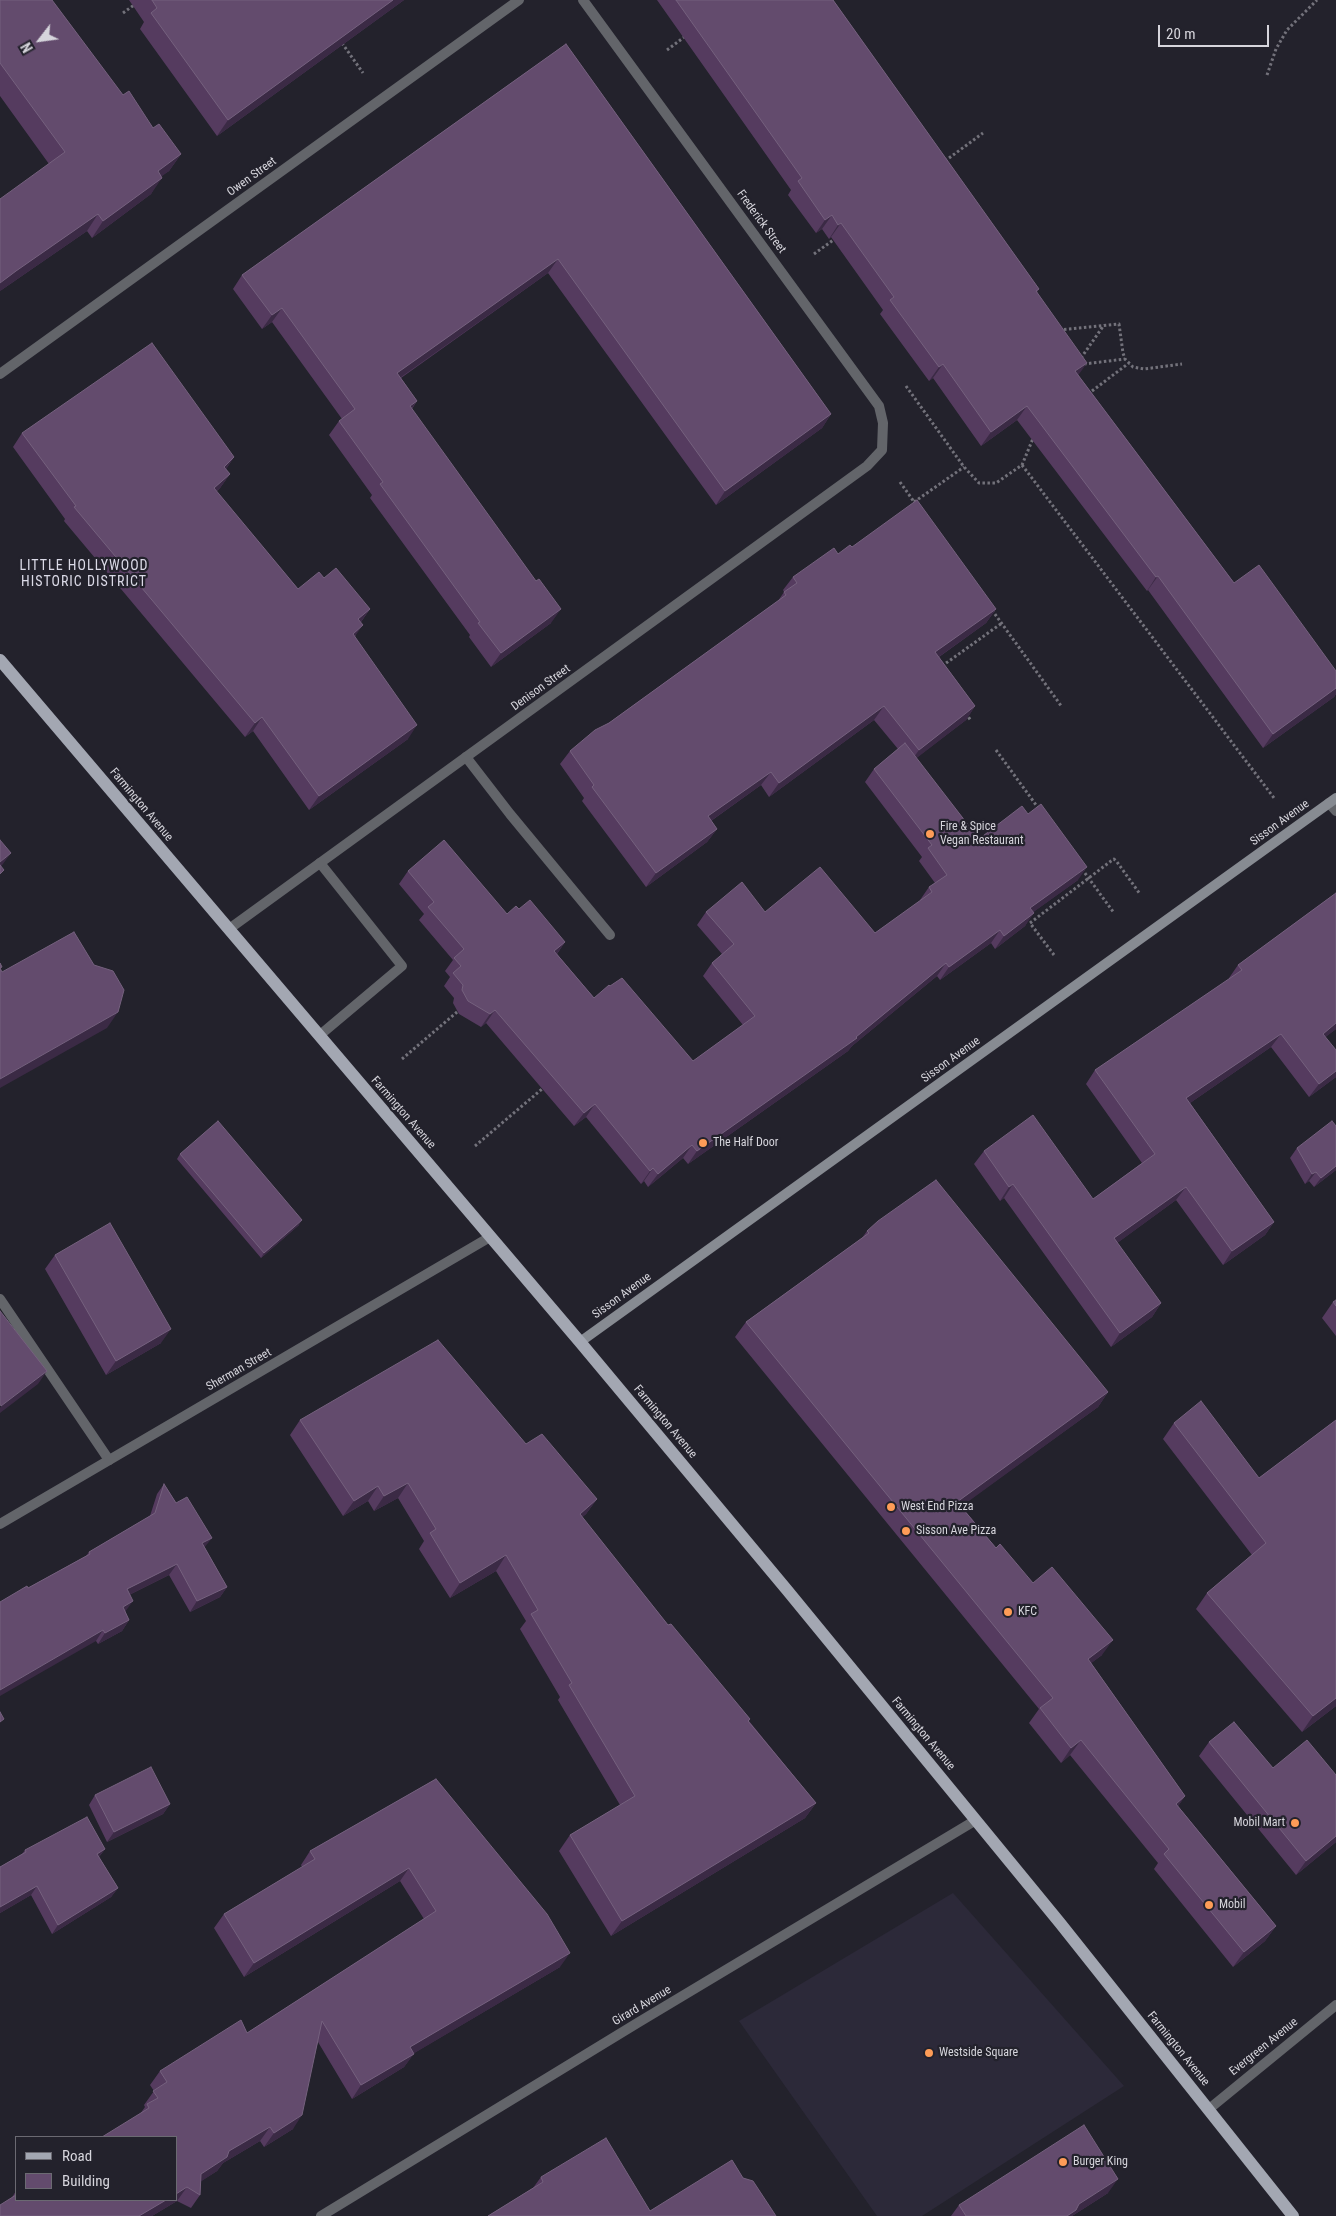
<!DOCTYPE html>
<style>
body{margin:0}
#map{position:relative;width:1336px;height:2216px;overflow:hidden;background:#23222c;font-family:"Roboto Condensed",sans-serif}
canvas{display:block}
.legend{position:absolute;left:15px;top:2136px;width:162px;height:65px;box-sizing:border-box;background:#23222c;border:1px solid #6b6a72;margin:0;padding:6px 9px;list-style:none;font-size:15px;color:#d6d5dc}
.legend li{display:flex;align-items:center;gap:10px;height:25px}
.legend b{width:25px;border:1px solid #6b6a72}
.north{position:absolute;left:15px;top:15px;width:50px;height:50px;-webkit-text-stroke:4px #23222c;paint-order:stroke;rotate:240deg;font-size:14px;font-weight:700;line-height:20px;text-align:center;color:#d6d5dc}
.north::after{content:'';display:block;margin:auto;width:18px;height:22px;background:#d6d5dc;clip-path:polygon(50% 0,100% 100%,50% 72%,0 100%)}
.scale{position:absolute;left:1158px;top:25px;width:111px;height:22px;box-sizing:border-box;border:2px solid #d6d5dc;border-top:0;padding-left:6px;font-size:15px;line-height:18px;white-space:nowrap;color:#d6d5dc;-webkit-text-stroke:4px #23222c;paint-order:stroke}
</style>
<div id="map">
<canvas width="1336" height="2216"></canvas>
<ul class="legend">
<li><b style="height:6px;background:#a3a7b2"></b>Road</li>
<li><b style="height:14px;background:#634b6d"></b>Building</li>
</ul>
<div class="north">N</div>
<div class="scale">20 m</div>
</div>
<script>
const ctx = document.querySelector('canvas').getContext('2d');
ctx.lineJoin = 'round';
function fill(path, color) {
  ctx.fillStyle = color;
  ctx.fill(path, 'evenodd');
}
function poly(rows) {
  const path = new Path2D();
  for (const r of rows) {
    path.moveTo(r[0], r[1]);
    for (let i = 2; i < r.length; i += 2) path.lineTo(r[i], r[i + 1]);
  }
  return path;
}
function trace(path, color, width, dash) {
  ctx.strokeStyle = color;
  ctx.lineWidth = width;
  ctx.lineCap = dash ? 'butt' : 'round';
  ctx.setLineDash(dash || []);
  ctx.stroke(path);
}
function drawText(font, color, halo, rows, align = 'center') {
  ctx.font = font + ' "Roboto Condensed",sans-serif';
  ctx.lineWidth = 4.5;
  ctx.setLineDash([]);
  ctx.textBaseline = 'middle';
  ctx.strokeStyle = halo;
  ctx.fillStyle = color;
  for (const [text, x, y, turn = 0] of rows) {
    ctx.save();
    ctx.translate(x, y);
    ctx.rotate((+turn || 0) * Math.PI / 180);
    ctx.textAlign = isNaN(turn) ? turn : align;
    if (halo) ctx.strokeText(text, 0, 0);
    ctx.fillText(text, 0, 0);
    ctx.restore();
  }
}
fill(poly([
 [953,1893,1124,2086,922,2216,877,2216,739,2021]
]), '#2c2939');
trace(poly([
 [123,13,141,0],
 [342,43,363,73],
 [667,50,687,35],
 [1267,75,1276,49,1287,30,1317,0],
 [945,161,983,133],
 [814,254,836,238],
 [1059,330,1119,324,1123,353,1125,359,1133,367,1144,369,1182,364],
 [1081,358,1104,325],
 [1084,364,1125,359],
 [906,386,964,467,979,483,996,483,1022,465,1034,436],
 [1088,394,1129,363],
 [1022,465,1274,798],
 [900,482,917,506],
 [914,502,964,467],
 [992,610,1062,707],
 [942,666,1002,623],
 [966,713,971,721],
 [996,750,1039,809],
 [1082,869,1114,913],
 [1054,955,1030,923,1111,861,1114,859,1117,862,1140,894],
 [402,1059,457,1012],
 [475,1146,542,1089]
]), '#73727b', 3, [2.5, 2.5]);
trace(poly([
 [466,757,510,814,610,935],
 [320,1035,402,966,320,863],
 [0,1299,109,1460]
]), '#63656a', 10);
trace(poly([
 [0,374,519,0],
 [1329,803,1336,811],
 [229,929,867,466,882,450,883,423,879,406,583,0],
 [1209,2109,1336,2005],
 [321,2216,639,2022,976,1820]
]), '#63656a', 10);
trace(poly([
 [0,1524,490,1237]
]), '#63656a', 10);
trace(poly([
 [580,1342,1336,798]
]), '#878b92', 10);
trace(poly([
 [0,660,580,1342,787,1590,1060,1923,1293,2216]
]), '#a3a7b2', 12);
fill(poly([
 [0,0,123,95,153,128,181,154,169,171,161,176,151,194,92,238,87,231,0,291,49,164,0,96],
 [129,0,404,0,217,136,140,29,144,22],
 [657,0,833,0,1039,289,1037,292,1078,375,1234,583,1336,671,1336,694,1334,697,1263,748,1148,590,1147,591,1017,420,981,446,933,378,929,381,880,314,883,310,831,237,829,239,822,229,816,233,788,195,791,190],
 [566,44,831,414,822,428,716,505,548,273,401,378,417,401,412,409,551,623,491,667,469,637,470,635,370,498,372,495,329,435,339,421,342,419,272,322,262,329,233,289,242,275],
 [22,433,234,457,226,469,230,474,220,488,216,492,298,589,324,578,370,609,361,622,355,637,408,739,309,810,253,731,245,737,64,521,65,519,13,447],
 [852,547,996,609,986,623,939,657,975,706,966,720,916,758,979,839,1078,880,1033,912,1025,926,995,949,991,943,940,980,937,976,852,1046,848,1051,688,1164,683,1158,648,1187,644,1181,641,1184,586,1117,574,1126,486,1023,481,1027,459,1014,453,1003,454,998,444,986,450,977,445,971,453,960,419,920,424,914,399,884,408,871,507,914,519,909,565,942,557,954,594,998,610,986,693,1061,743,1025,703,976,712,963,722,954,697,925,706,912,765,912,875,933,920,901,920,900,929,887,935,883,919,861,922,857,865,782,874,769,898,749,874,720,769,797,761,785,711,821,717,829,707,842,646,887,582,801,584,798,560,764,570,751,778,601,784,592,783,590,793,577],
 [1336,893,1336,1029,1325,1037,1336,1050,1336,1077,1309,1097,1271,1047,1190,1103,1274,1222,1265,1235,1223,1265,1176,1200,1117,1243,1161,1303,1152,1317,1111,1347,1004,1198,1000,1201,974,1164,984,1151,1093,1199,1142,1163,1086,1084,1095,1070,1229,979,1229,978,1238,965],
 [1336,1126,1336,1170,1314,1187,1309,1181,1305,1184,1290,1158,1297,1148],
 [180,1154,299,1225,261,1258,177,1159],
 [867,1231,1108,1392,1098,1407,961,1506,996,1548,1033,1583,1102,1655,1091,1663,1185,1796,1178,1806,1276,1926,1265,1941,1233,1967,1154,1869,1158,1863,1070,1755,1061,1763,1029,1723,1039,1709,735,1337,746,1322,862,1238],
 [55,1255,161,1343,106,1375,45,1269],
 [1336,1300,1336,1336,1322,1318,1333,1302],
 [300,1420,526,1444,597,1499,586,1514,582,1517,668,1625,750,1719,749,1721,816,1803,805,1818,611,1936,559,1851,570,1835,620,1805,558,1700,560,1697,520,1629,526,1621,496,1571,450,1598,419,1549,424,1541,398,1498,374,1511,368,1501,343,1516,290,1435],
 [1336,1420,1336,1706,1302,1732,1196,1609,1207,1593,1252,1555,1163,1439,1174,1423,1259,1478],
 [164,1484,176,1503,205,1548,227,1587,220,1597,190,1612,169,1575,129,1595,125,1612,129,1620,122,1631,98,1644,96,1641,28,1588,86,1556,89,1552,150,1516,157,1494],
 [1209,1742,1273,1768,1336,1775,1336,1842,1296,1875,1199,1756],
 [436,1779,560,1967,414,2053,404,2067,352,2099,318,2042,293,2129,264,2147,260,2141,223,2163,217,2171,201,2181,200,2195,191,2208,177,2201,152,2216,0,2216,16,2191,16,2200,140,2114,145,2107,144,2105,154,2091,150,2085,160,2071,247,2033,424,1919,400,1881,244,1977,214,1928,224,1914,302,1867,301,1865,310,1851],
 [95,1795,170,1804,163,1814,107,1842,89,1805],
 [105,1849,99,1857,118,1888,111,1897,52,1934,31,1895,0,1913,0,1867,22,1854,25,1850],
 [541,2177,650,2211,743,2178,776,2216,488,2216,533,2188],
 [1108,2193,1072,2216,951,2216,959,2205]
]), '#553b5f');
fill(poly([
 [393,0,404,0,217,136,228,120],
 [181,154,169,171,146,188,158,171],
 [162,178,151,194,92,238,103,221],
 [98,214,87,231,0,291,0,283,16,271],
 [832,215,822,229,816,233,825,220],
 [841,223,831,237,829,239,838,225],
 [558,259,548,273,387,387,397,373],
 [282,308,272,322,262,329,272,315],
 [1087,363,1077,377,1075,371],
 [943,364,933,378,929,381,939,367],
 [417,401,407,415,410,406],
 [1027,406,1017,420,981,446,991,432],
 [831,414,822,428,716,505,725,491],
 [234,457,225,471,224,467],
 [230,474,220,488,204,502,214,488],
 [1158,576,1148,590,1147,591,1156,577],
 [370,609,360,623,358,619],
 [561,609,551,623,491,667,501,653],
 [996,609,986,623,926,666,935,652],
 [363,625,353,639,353,634],
 [1336,688,1336,694,1334,697,1263,748,1273,734],
 [884,706,874,720,769,797,779,783],
 [975,706,966,720,909,764,919,750],
 [262,717,253,731,245,737,255,723],
 [417,725,408,739,309,810,319,796],
 [771,772,761,785,698,830,708,816],
 [717,829,707,842,646,887,656,873],
 [11,853,0,868,0,862],
 [1087,867,1078,880,1021,921,1030,908],
 [1034,913,1025,926,995,949,1004,936],
 [1000,930,991,943,940,980,949,967],
 [565,942,556,955,554,951],
 [946,963,937,976,852,1046,848,1051,688,1164,697,1151,856,1037],
 [495,1010,486,1023,481,1027,490,1014],
 [118,1012,107,1028,0,1088,0,1079],
 [1336,1023,1336,1029,1313,1047,1323,1034],
 [1281,1034,1271,1047,1177,1112,1186,1098],
 [1336,1071,1336,1077,1309,1097,1319,1084],
 [595,1104,586,1117,574,1126,584,1113],
 [692,1145,683,1158,648,1187,658,1174],
 [1336,1166,1336,1170,1314,1187,1321,1178],
 [653,1168,644,1181,641,1184,650,1171],
 [1316,1172,1309,1181,1305,1184,1312,1174],
 [1013,1184,1004,1198,1000,1201,1009,1187],
 [1186,1187,1176,1200,1105,1252,1114,1238],
 [302,1220,299,1225,261,1258,264,1253],
 [1274,1222,1265,1235,1223,1265,1232,1251],
 [1161,1303,1152,1317,1111,1347,1120,1333],
 [171,1329,161,1343,106,1375,116,1361],
 [47,1371,38,1384,0,1413,0,1408,1,1406],
 [1108,1392,1098,1407,947,1517,957,1502],
 [408,1483,398,1498,374,1511,384,1496],
 [378,1486,368,1501,343,1516,354,1501],
 [597,1499,586,1514,569,1529,580,1514],
 [212,1538,204,1548,202,1543],
 [506,1555,496,1571,450,1598,460,1583],
 [177,1564,169,1575,119,1600,127,1589],
 [227,1587,220,1597,190,1612,197,1601],
 [133,1601,125,1612,123,1607],
 [129,1620,122,1631,98,1644,105,1633],
 [103,1630,96,1641,0,1696,0,1690],
 [1113,1640,1102,1655,1077,1674,1088,1659],
 [1336,1698,1336,1706,1302,1732,1313,1716],
 [1081,1740,1070,1755,1061,1763,1071,1748],
 [1185,1796,1175,1811,1176,1804],
 [816,1803,805,1818,611,1936,622,1921],
 [170,1804,163,1814,107,1842,114,1832],
 [1336,1836,1336,1842,1296,1875,1306,1861],
 [105,1849,98,1858,97,1854],
 [409,1868,400,1881,244,1977,254,1963],
 [37,1886,31,1895,0,1913,0,1907],
 [118,1888,111,1897,52,1934,58,1925],
 [1276,1926,1265,1941,1233,1967,1244,1952],
 [570,1953,560,1967,401,2061,410,2047],
 [414,2054,404,2067,352,2099,361,2085],
 [302,2115,293,2129,264,2147,274,2133],
 [270,2127,260,2141,223,2163,217,2171,191,2188,201,2174,229,2151],
 [1118,2179,1108,2193,1072,2216,1067,2216,1079,2204],
 [187,2187,177,2201,152,2216,139,2216,166,2200,176,2200,176,2194]
]), '#3b2a45');
const building = poly([
 [0,0,52,0,123,95,129,91,153,128,159,124,181,154,158,171,162,178,103,221,98,214,16,271,0,283,0,199,65,152,0,63,0,0],
 [152,0,393,0,228,120,151,13,157,8,152,0],
 [676,0,833,0,1039,289,1036,291,1087,363,1075,371,1234,583,1259,565,1336,671,1336,688,1273,734,1158,576,1156,577,1027,406,991,432,943,364,939,367,890,300,894,297,841,223,838,225,832,215,825,220,798,181,802,178,676,0],
 [566,44,831,414,725,491,558,259,397,373,417,401,410,406,536,581,539,579,561,609,501,653,478,623,480,622,380,484,383,482,339,421,355,409,282,308,272,315,242,275,566,44],
 [152,343,234,457,224,467,230,474,214,488,298,589,319,572,324,578,336,568,370,609,358,619,363,625,353,634,417,725,319,796,262,717,255,723,74,507,76,506,22,433,152,343],
 [917,500,996,609,935,652,975,706,919,750,884,706,779,783,771,772,708,816,717,829,656,873,592,787,594,785,570,751,595,730,609,723,786,595,784,592,797,583,793,577,834,548,838,554,850,545,852,547,917,500],
 [905,743,979,839,1022,806,1028,814,1041,804,1087,867,1030,908,1034,913,1004,936,1000,930,949,967,946,963,856,1037,857,1038,697,1151,692,1145,658,1174,653,1168,650,1171,595,1104,584,1113,495,1010,490,1014,468,1001,462,990,463,985,453,973,461,966,454,958,464,949,428,907,434,902,408,871,444,840,507,914,516,906,519,909,530,900,565,942,554,951,594,998,609,985,610,986,622,978,693,1061,755,1016,712,963,734,944,706,912,742,882,765,912,820,867,875,933,932,892,929,887,947,875,928,848,932,845,874,769,905,743],
 [0,840,11,853,0,862,0,840],
 [0,865,4,870,0,874,0,865],
 [1336,893,1336,1023,1323,1034,1336,1050,1336,1071,1319,1084,1281,1034,1186,1098,1274,1222,1232,1251,1186,1187,1114,1238,1161,1303,1120,1333,1013,1184,1009,1187,984,1151,1033,1115,1093,1199,1155,1154,1095,1070,1242,970,1238,965,1336,893],
 [74,932,94,965,113,971,124,990,118,1012,0,1079,0,963,2,967,0,968,2,972,74,932],
 [218,1121,302,1220,264,1253,180,1154,218,1121],
 [1332,1121,1336,1126,1336,1166,1321,1178,1316,1172,1312,1174,1297,1148,1332,1121],
 [936,1180,1108,1392,957,1502,996,1548,1000,1544,1033,1583,1052,1567,1113,1640,1088,1659,1185,1796,1176,1804,1276,1926,1244,1952,1164,1854,1169,1849,1081,1740,1071,1748,1040,1708,1053,1698,746,1322,869,1233,867,1231,878,1221,936,1180],
 [110,1223,171,1329,116,1361,55,1255,110,1223],
 [1336,1300,1336,1306,1333,1302,1336,1300],
 [0,1311,47,1371,1,1406,0,1404,0,1311],
 [438,1340,526,1444,542,1434,597,1499,580,1514,668,1625,671,1624,750,1719,748,1721,816,1803,622,1921,570,1835,635,1796,569,1685,572,1683,531,1614,538,1610,506,1555,460,1583,430,1533,436,1529,408,1483,384,1496,378,1486,354,1501,300,1420,438,1340],
 [1201,1401,1259,1478,1336,1420,1336,1698,1313,1716,1207,1593,1266,1543,1174,1423,1201,1401],
 [164,1484,176,1503,187,1497,212,1538,202,1543,227,1587,197,1601,177,1564,127,1589,133,1601,123,1607,129,1620,105,1633,103,1630,0,1690,0,1602,27,1586,28,1588,90,1554,89,1552,155,1513,164,1484],
 [0,1712,4,1719,0,1722,0,1712],
 [1234,1722,1273,1768,1307,1740,1336,1775,1336,1836,1306,1861,1209,1742,1234,1722],
 [151,1767,170,1804,114,1832,95,1795,151,1767],
 [436,1779,547,1914,570,1953,410,2047,414,2054,361,2085,322,2021,302,2115,274,2133,270,2127,229,2151,227,2157,201,2174,200,2195,187,2187,176,2194,176,2137,102,2137,149,2108,147,2104,158,2098,153,2091,167,2082,160,2071,241,2020,247,2033,436,1911,409,1868,254,1963,224,1914,315,1859,310,1851,436,1779],
 [87,1817,105,1849,97,1854,118,1888,58,1925,37,1886,0,1907,0,1867,26,1852,25,1850,87,1817],
 [1084,2125,1118,2179,1079,2204,1076,2210,1067,2216,966,2216,959,2205,1084,2125],
 [606,2138,650,2211,732,2160,743,2178,753,2181,776,2216,488,2216,543,2182,541,2177,606,2138],
 [16,2195,16,2200,166,2200,139,2216,0,2216,0,2205,16,2195]
]);
fill(building, '#634b6d');
trace(building, '#75617e', 1);
for (const [x, y, r, color] of [
 [930,834,5,"#fe9c57"],
 [703,1143,5,"#fe9c57"],
 [891,1507,5,"#fe9c57"],
 [906,1531,5,"#fe9c57"],
 [1008,1612,5,"#fe9c57"],
 [1295,1823,5,"#fe9c57"],
 [1209,1905,5,"#fe9c57"],
 [929,2053,5,"#fe9c57"],
 [1063,2162,5,"#fe9c57"]
]) {
  const dot = new Path2D();
  dot.arc(x, y, r, 0, 2 * Math.PI);
  ctx.fillStyle = color;
  ctx.fill(dot);
  trace(dot, '#23222c', 2);
}
drawText('12px', '#d6d5dc', '#23222c', [
 ["Owen Street",252,177,-36],
 ["Frederick Street",761,222,54],
 ["Denison Street",541,688,-36],
 ["Farmington Avenue",141,805,50],
 ["Sisson Avenue",1280,823,-36],
 ["Sisson Avenue",951,1060,-36],
 ["Farmington Avenue",403,1113,49],
 ["Sisson Avenue",622,1296,-36],
 ["Sherman Street",239,1370,-30],
 ["Farmington Avenue",665,1422,50],
 ["Farmington Avenue",923,1734,50],
 ["Girard Avenue",642,2006,-31],
 ["Evergreen Avenue",1264,2047,-39],
 ["Farmington Avenue",1178,2049,51]
]);
drawText('12px', '#d6d5dc', '#23222c', [
 ["Fire & Spice",940,827],
 ["Vegan Restaurant",940,841],
 ["The Half Door",713,1143],
 ["West End Pizza",901,1507],
 ["Sisson Ave Pizza",916,1531],
 ["KFC",1018,1612],
 ["Mobil Mart",1285,1823,"right"],
 ["Mobil",1219,1905],
 ["Westside Square",939,2053],
 ["Burger King",1073,2162]
], 'left');
ctx.letterSpacing = '1px';
drawText('14px', '#dbdae7', '#23222c', [
 ["LITTLE HOLLYWOOD",84,566],
 ["HISTORIC DISTRICT",84,582]
]);
ctx.letterSpacing = '0px';
</script>
